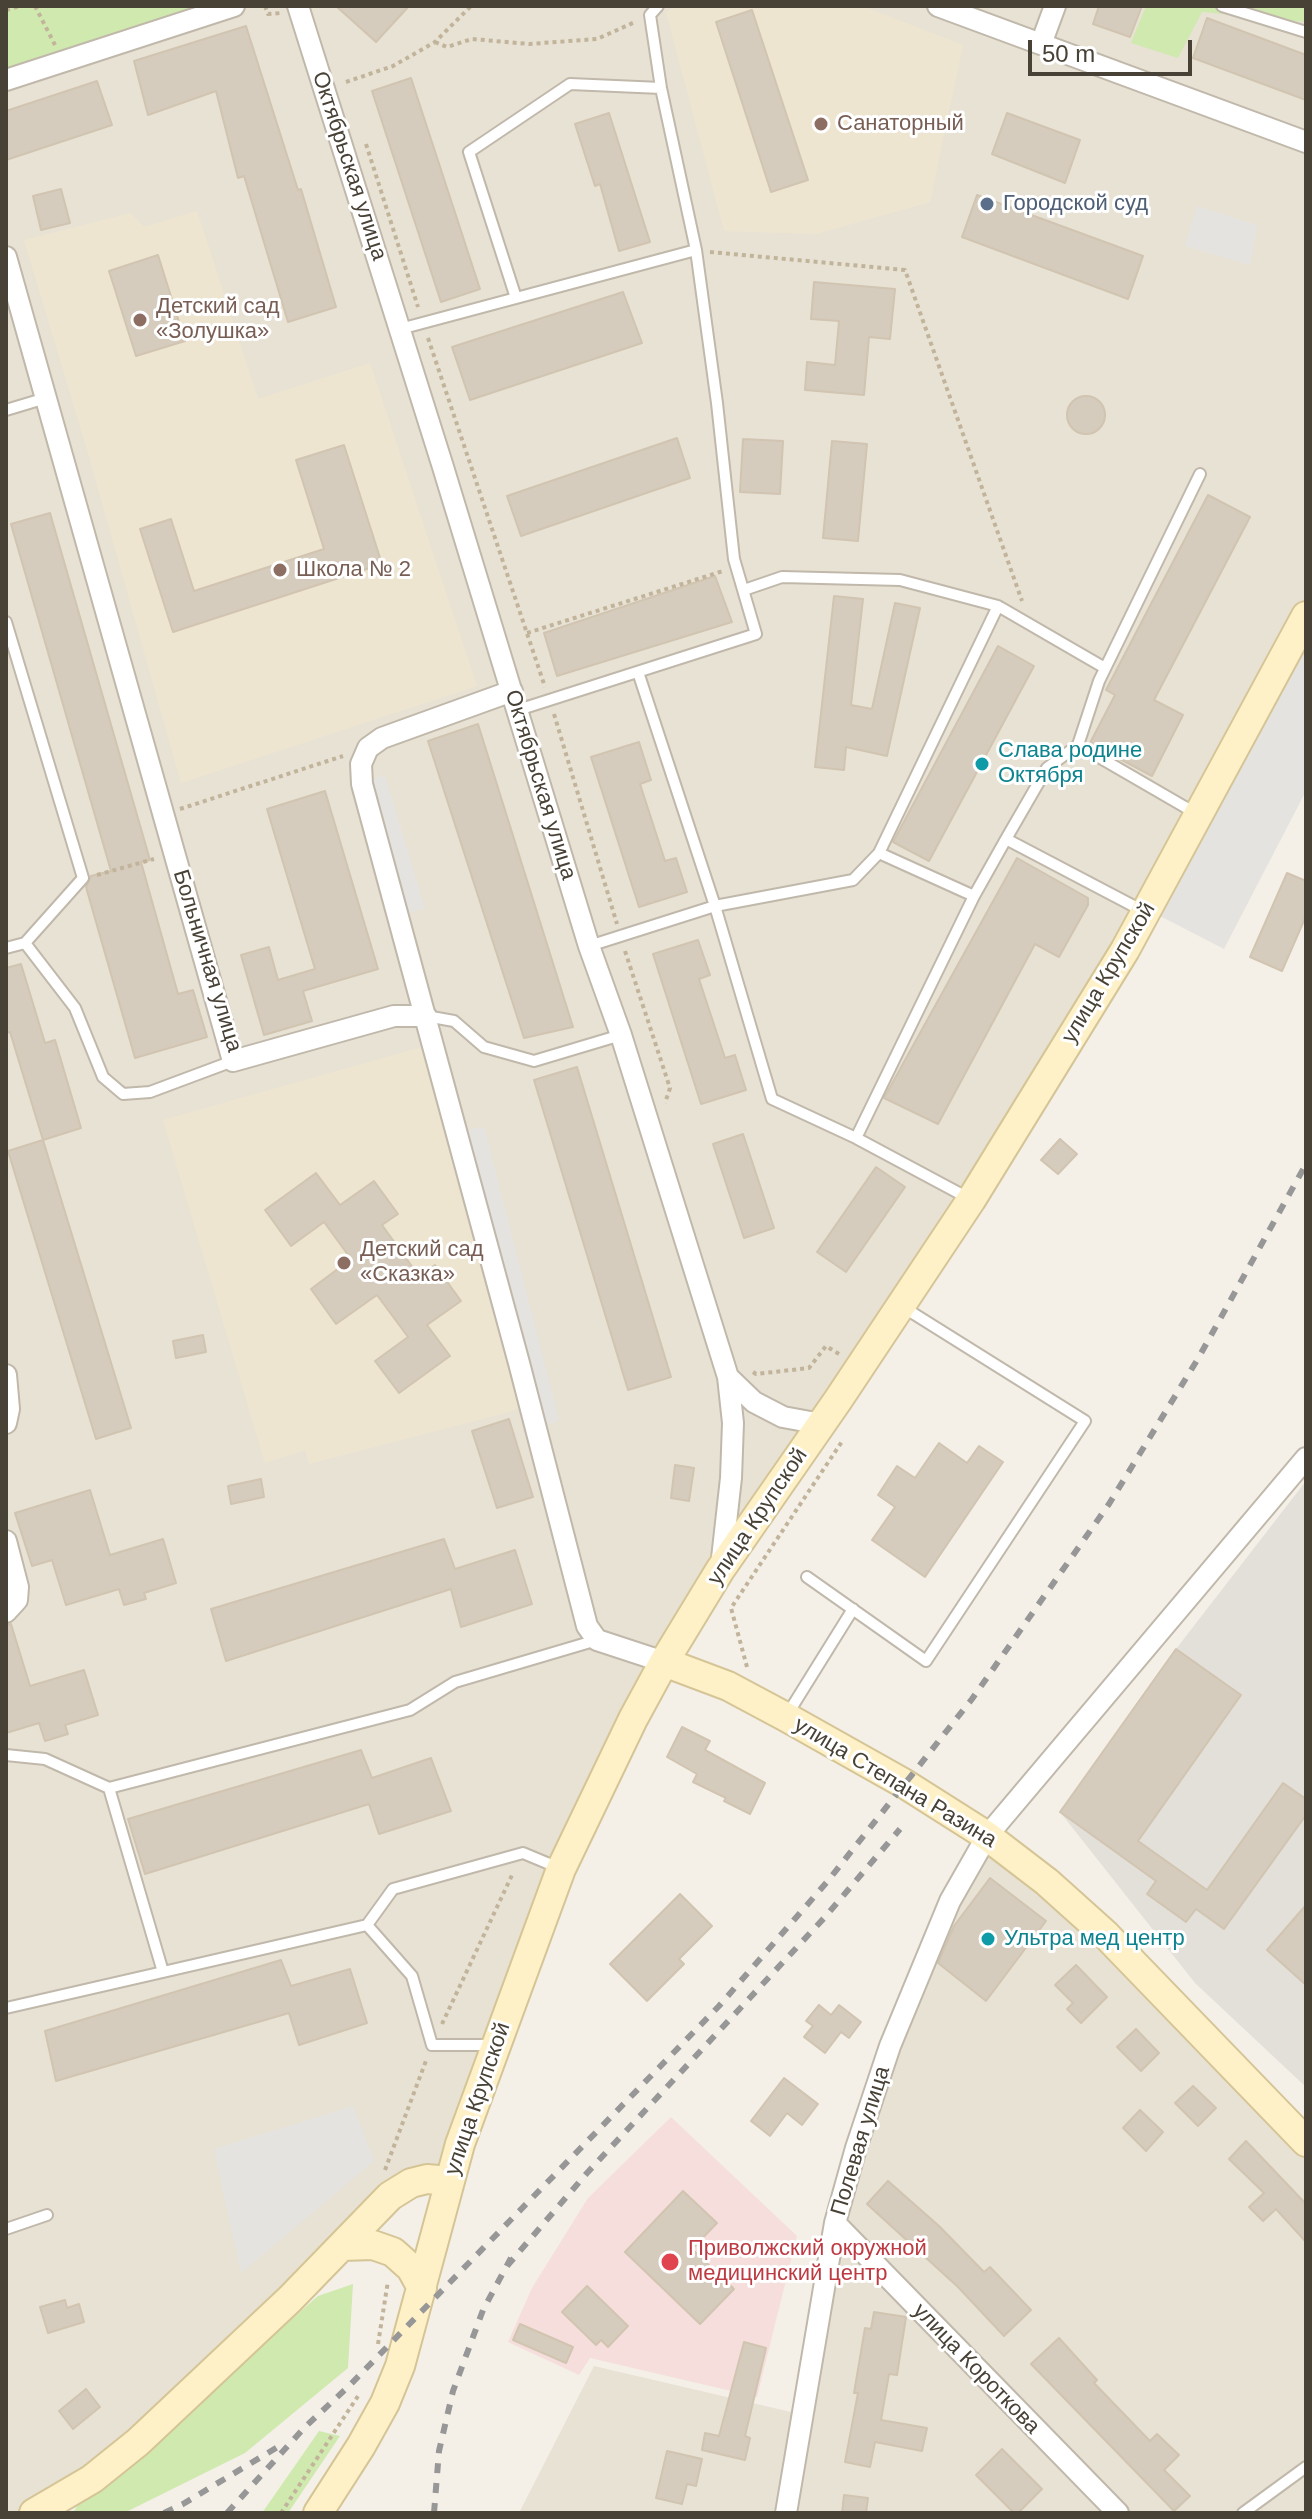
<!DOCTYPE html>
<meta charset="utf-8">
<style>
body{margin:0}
#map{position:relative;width:1312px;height:2519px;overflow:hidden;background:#f4f0e8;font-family:Helvetica,sans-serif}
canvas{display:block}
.frame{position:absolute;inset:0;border:8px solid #484136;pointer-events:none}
.scale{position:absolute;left:1028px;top:40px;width:164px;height:36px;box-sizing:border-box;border:4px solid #484136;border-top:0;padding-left:10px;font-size:24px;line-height:28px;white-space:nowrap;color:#484136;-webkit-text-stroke:6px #fff;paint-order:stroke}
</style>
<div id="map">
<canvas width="1312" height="2519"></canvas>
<div class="frame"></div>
<div class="scale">50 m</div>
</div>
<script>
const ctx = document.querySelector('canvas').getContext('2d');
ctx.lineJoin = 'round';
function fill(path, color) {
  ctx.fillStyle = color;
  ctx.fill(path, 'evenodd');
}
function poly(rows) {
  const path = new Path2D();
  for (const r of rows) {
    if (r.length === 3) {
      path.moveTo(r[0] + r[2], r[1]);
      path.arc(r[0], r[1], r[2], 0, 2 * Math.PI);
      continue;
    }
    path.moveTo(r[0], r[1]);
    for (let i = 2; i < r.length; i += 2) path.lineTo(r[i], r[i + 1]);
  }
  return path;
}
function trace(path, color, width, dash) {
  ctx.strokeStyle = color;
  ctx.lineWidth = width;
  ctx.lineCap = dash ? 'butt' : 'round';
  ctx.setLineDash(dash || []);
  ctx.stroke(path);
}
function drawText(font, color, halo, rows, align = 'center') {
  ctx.font = font + ' Helvetica,sans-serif';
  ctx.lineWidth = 6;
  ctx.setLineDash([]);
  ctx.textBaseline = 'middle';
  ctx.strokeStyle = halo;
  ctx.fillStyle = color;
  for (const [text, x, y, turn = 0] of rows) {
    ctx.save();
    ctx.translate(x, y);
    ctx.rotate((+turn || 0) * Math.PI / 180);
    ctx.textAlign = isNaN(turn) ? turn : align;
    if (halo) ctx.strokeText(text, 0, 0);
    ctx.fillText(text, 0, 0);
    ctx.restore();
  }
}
fill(poly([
 [234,6,1306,6,1306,616,1125,950,633,1719,449,2181,427,2179,290,2299,34,2513,6,2513,6,80],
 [987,1836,1306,2142,1306,2513,519,2513,594,2366,804,2415,856,2148]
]), '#e8e2d5');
fill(poly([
 [1306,1481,1306,2087,1195,1983,1060,1812,1176,1649]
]), '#e3dfd9');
fill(poly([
 [677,6,862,6,963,45,930,202,816,234,724,231,666,12],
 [197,211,258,399,370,363,477,686,181,783,88,453,24,240,131,213,144,227],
 [422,1047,522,1405,513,1411,309,1464,305,1450,265,1463,163,1120]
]), '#eee5d1');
fill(poly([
 [671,2117,797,2236,757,2397,590,2358,579,2375,508,2342,532,2288,588,2198]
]), '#f5dedb');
fill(poly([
 [6,6,232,6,6,75],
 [1146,6,1306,6,1306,22,1202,12,1178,58,1131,43],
 [353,2284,348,2368,245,2453,124,2513,73,2513,83,2496,178,2419,318,2296],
 [319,2431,340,2436,288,2513,262,2513]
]), '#cfe9af');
fill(poly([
 [1197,206,1257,225,1250,265,1185,246],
 [1306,629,1306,791,1224,949,1156,914],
 [385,776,425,908,409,913,370,779],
 [484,1127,559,1420,544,1427,467,1130],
 [353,2106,374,2161,241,2273,214,2149]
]), '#e5e3df');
const building = poly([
 [336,6,409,6,376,42,336,6],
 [1099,6,1142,6,1130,37,1093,24,1099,6],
 [752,10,808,180,771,192,716,22,752,10],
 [1207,18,1306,55,1306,100,1193,58,1207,18],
 [246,26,298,190,301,189,336,307,288,322,244,176,238,178,216,91,148,115,134,61,246,26],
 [411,78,480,289,441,302,372,91,411,78],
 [97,81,112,125,6,160,6,111,97,81],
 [609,113,650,242,619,251,600,184,595,186,575,124,609,113],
 [1007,113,1080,140,1065,183,992,154,1007,113],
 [61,189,70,223,41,230,33,196,61,189],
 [977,195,1143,256,1128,299,962,237,977,195],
 [158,255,185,341,136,356,109,271,158,255],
 [814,282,895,289,890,339,869,337,864,395,805,390,807,362,835,365,839,321,811,319,814,282],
 [623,292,642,343,470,400,452,347,623,292],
 [1086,415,19],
 [677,438,690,478,521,536,507,496,677,438],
 [743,439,783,441,780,494,740,492,743,439],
 [832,441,867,444,858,541,823,538,832,441],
 [344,445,382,564,173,632,140,529,171,519,194,591,324,549,296,460,344,445],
 [1208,495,1250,517,1154,700,1183,715,1152,776,1090,743,1115,695,1106,690,1208,495],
 [50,513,150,860,141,862,178,994,193,990,207,1037,135,1058,86,887,91,876,111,871,11,524,50,513],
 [715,576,732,622,557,676,544,633,715,576],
 [834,596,863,599,851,705,872,709,895,603,920,608,887,756,846,747,844,770,815,767,834,596],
 [998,646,1034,666,929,861,893,842,998,646],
 [478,724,573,1027,524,1038,428,741,478,724],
 [639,742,651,780,640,784,665,861,676,858,687,892,639,907,591,757,639,742],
 [325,791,378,969,303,991,312,1021,264,1035,241,955,269,947,278,980,315,969,267,809,325,791],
 [1017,858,1088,898,1088,905,1059,957,1035,944,938,1124,884,1098,1017,858],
 [1287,873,1306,881,1306,916,1282,971,1250,957,1287,873],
 [698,940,710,975,699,979,725,1058,735,1055,746,1090,701,1104,653,954,698,940],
 [21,964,45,1043,55,1040,81,1128,43,1140,10,1032,6,1033,6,968,21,964],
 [577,1067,671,1377,628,1390,534,1080,577,1067],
 [743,1134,774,1228,744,1238,713,1144,743,1134],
 [1060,1139,1077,1154,1058,1174,1041,1160,1060,1139],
 [43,1140,131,1428,96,1439,8,1151,43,1140],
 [876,1167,905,1187,846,1272,817,1252,876,1167],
 [316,1173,340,1205,374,1181,398,1214,382,1225,419,1276,435,1265,461,1301,427,1325,450,1356,399,1393,375,1361,408,1337,377,1295,336,1324,311,1289,351,1259,324,1222,291,1246,265,1210,316,1173],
 [203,1335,206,1352,176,1358,173,1341,203,1335],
 [509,1419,533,1497,497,1508,472,1431,509,1419],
 [939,1443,967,1463,979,1446,1003,1462,925,1577,872,1540,895,1507,878,1495,897,1466,915,1478,939,1443],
 [675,1465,694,1468,689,1501,671,1498,675,1465],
 [261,1479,264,1497,231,1504,228,1486,261,1479],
 [90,1490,110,1555,163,1539,176,1583,144,1593,146,1599,124,1605,119,1589,66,1605,52,1560,32,1566,15,1513,90,1490],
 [444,1539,455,1569,515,1550,532,1604,461,1627,451,1589,226,1661,211,1609,444,1539],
 [11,1624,30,1686,84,1670,98,1715,65,1725,68,1734,45,1741,39,1723,6,1733,6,1625,11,1624],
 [1176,1649,1241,1695,1138,1841,1207,1890,1283,1783,1306,1799,1306,1815,1224,1929,1196,1909,1186,1922,1147,1894,1156,1881,1060,1812,1176,1649],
 [682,1727,710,1741,705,1750,765,1783,750,1814,724,1801,726,1798,693,1782,697,1774,667,1757,682,1727],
 [361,1750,372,1778,431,1758,451,1811,379,1834,369,1804,145,1874,128,1819,361,1750],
 [990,1878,1046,1921,986,2001,938,1963,954,1926,990,1878],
 [680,1894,712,1926,679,1959,684,1964,647,2001,610,1964,680,1894],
 [1306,1905,1306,1985,1267,1950,1306,1905],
 [281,1960,291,1986,350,1969,367,2023,299,2045,289,2013,56,2081,45,2031,281,1960],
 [1076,1965,1107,1997,1081,2023,1067,2009,1073,2003,1055,1985,1076,1965],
 [819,2005,831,2015,839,2005,861,2022,849,2038,841,2032,825,2053,804,2037,813,2026,806,2021,819,2005],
 [1136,2029,1159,2053,1141,2071,1117,2047,1136,2029],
 [784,2078,818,2104,802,2125,787,2113,770,2136,751,2121,784,2078],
 [1193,2086,1216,2108,1198,2126,1175,2103,1193,2086],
 [1140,2110,1163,2132,1146,2151,1123,2128,1140,2110],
 [1246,2141,1306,2204,1306,2242,1276,2209,1263,2221,1249,2207,1264,2193,1229,2159,1246,2141],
 [888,2181,939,2226,984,2272,990,2267,1031,2310,1004,2336,958,2287,867,2204,888,2181],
 [683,2191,717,2223,692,2249,734,2289,700,2324,625,2252,683,2191],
 [587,2286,628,2326,608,2347,601,2340,596,2345,562,2312,587,2286],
 [65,2300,67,2308,79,2304,84,2322,48,2333,40,2307,65,2300],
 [874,2312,906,2317,897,2375,889,2374,881,2420,927,2428,922,2451,875,2442,870,2467,845,2462,858,2393,854,2393,865,2328,871,2329,874,2312],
 [520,2324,573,2347,566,2363,513,2340,520,2324],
 [1059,2338,1097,2380,1094,2383,1150,2441,1157,2434,1179,2455,1164,2470,1190,2496,1174,2511,1031,2364,1059,2338],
 [744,2342,766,2348,745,2436,750,2438,745,2460,702,2450,705,2433,719,2436,744,2342],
 [86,2389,100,2407,73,2429,59,2411,86,2389],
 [1002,2449,1042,2489,1018,2513,1014,2513,976,2475,1002,2449],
 [667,2451,702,2459,696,2486,687,2484,682,2504,656,2498,667,2451],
 [844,2495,868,2498,866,2513,842,2513,844,2495]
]);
fill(building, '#d6ccbd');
trace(building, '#d1c4b0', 2);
const lane = poly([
 [1222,6,1306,32],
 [516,298,469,152,570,84,661,88],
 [400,329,696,250],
 [6,410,46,398],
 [744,590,782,577,900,580,998,606,879,853],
 [998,606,1105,668],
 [6,622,83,878,25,943],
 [638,672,715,906,772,1099,856,1138,970,1199],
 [518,710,756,634,734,559,717,403,696,250,661,88,650,15,658,6],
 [1078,745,1047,768,1006,839,1145,912],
 [1197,814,1078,745,1099,681,1200,474],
 [589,946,715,906,853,880,879,853,974,896],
 [6,948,25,943,75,1008,103,1077,123,1094,150,1092,233,1061],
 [426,1016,454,1021,484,1047,534,1061,621,1035],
 [856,1138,974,896,1006,839],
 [807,1577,926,1661,1085,1421,903,1307],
 [787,1715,853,1609],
 [6,1755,45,1759,109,1788,410,1710,455,1682,597,1640],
 [109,1788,163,1972,367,1925,412,1976,432,2045,494,2045],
 [367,1925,393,1889,523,1853,559,1868],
 [6,2008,163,1972],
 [6,2229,47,2215],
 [1243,2513,1306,2467]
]);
const street = poly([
 [298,6,443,467,589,946,621,1035,728,1377,733,1423,731,1478,721,1567],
 [938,6,1306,142],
 [1041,44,1055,6],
 [6,80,234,6],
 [6,257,233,1061,394,1016,426,1016],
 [512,691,382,738,368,748,361,764,362,784,519,1363,587,1626,597,1640,664,1662],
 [6,1375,9,1409,6,1423],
 [728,1377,754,1402,783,1417,821,1424],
 [6,1541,18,1587,17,1600,6,1612],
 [835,2223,1118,2513],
 [786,2513,835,2223,856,2148,890,2046,950,1901,987,1836,1306,1458]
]);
const secondary = poly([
 [664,1662,728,1686,786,1717,905,1784,987,1836,1047,1882,1106,1935,1306,2142],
 [343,2246,373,2245,393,2252,411,2268,422,2288],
 [34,2513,92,2479,138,2442,290,2299,390,2196,411,2183,427,2179,449,2181],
 [318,2513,361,2446,385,2403,400,2366,460,2144,561,1869,633,1719,664,1662,720,1570,838,1400,971,1200,1125,950,1306,616]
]);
trace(lane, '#c0b8aa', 14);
trace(street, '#c0b8aa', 24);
trace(secondary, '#d5c596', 32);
trace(poly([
 [35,6,55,45],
 [265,6,268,14,281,13],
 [6,10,21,6],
 [435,42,447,47,472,39,529,44,583,40,597,39,635,22],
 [346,82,393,66,435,42,471,6],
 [366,144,418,307],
 [710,252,905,270,1022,601],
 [428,338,545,687],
 [527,633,723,571],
 [554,714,617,924],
 [180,809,343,756],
 [97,875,154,859],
 [625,951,670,1088,665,1103],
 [753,1372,756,1374,809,1368,826,1346,839,1354],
 [747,1667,731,1608,843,1440],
 [442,2024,513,1873],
 [385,2170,427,2058],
 [378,2344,388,2281],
 [281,2513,358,2396]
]), '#c2b49b', 4, [4, 4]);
trace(lane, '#fff', 10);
trace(street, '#fff', 20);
trace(secondary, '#fff1c7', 28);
trace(poly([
 [507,2266,587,2173,825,1917,900,1829],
 [164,2513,183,2504,281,2445],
 [227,2513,305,2427,349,2386,719,2006,827,1882,972,1699,1109,1504,1199,1357,1306,1164],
 [434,2513,439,2451,453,2391,483,2310,511,2258]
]), '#979797', 6, [10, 10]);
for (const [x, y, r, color] of [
 [821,124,8,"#8d6e63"],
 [987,204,8,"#5c6f8a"],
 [140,320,8,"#8d6e63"],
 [280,570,8,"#8d6e63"],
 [982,764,8,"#0f9aa8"],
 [344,1263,8,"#8d6e63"],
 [988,1939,8,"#0f9aa8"],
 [670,2262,10,"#e0444e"]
]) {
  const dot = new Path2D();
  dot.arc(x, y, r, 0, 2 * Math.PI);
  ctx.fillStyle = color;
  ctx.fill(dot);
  trace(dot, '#fff', 3);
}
drawText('22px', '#785e54', '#fff', [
 ["Санаторный",837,124],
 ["Детский сад",156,307],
 ["«Золушка»",156,332],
 ["Школа № 2",296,570],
 ["Детский сад",360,1250],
 ["«Сказка»",360,1275]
], 'left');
drawText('22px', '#484136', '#fff', [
 ["Октябрьская улица",349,166,72],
 ["Октябрьская улица",540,785,73],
 ["Больничная улица",207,961,73],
 ["улица Крупской",1109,973,-59],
 ["улица Крупской",758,1517,-56],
 ["улица Степана Разина",895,1783,31],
 ["улица Крупской",478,2099,-71],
 ["Полевая улица",861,2141,-73],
 ["улица Короткова",976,2369,46]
]);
drawText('22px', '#4e5e75', '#fff', [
 ["Городской суд",1003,204]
], 'left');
drawText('22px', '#0d838f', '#fff', [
 ["Слава родине",998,751],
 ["Октября",998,776],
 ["Ультра мед центр",1004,1939]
], 'left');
drawText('22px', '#be3a42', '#fff', [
 ["Приволжский окружной",688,2249],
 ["медицинский центр",688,2274]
], 'left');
</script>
